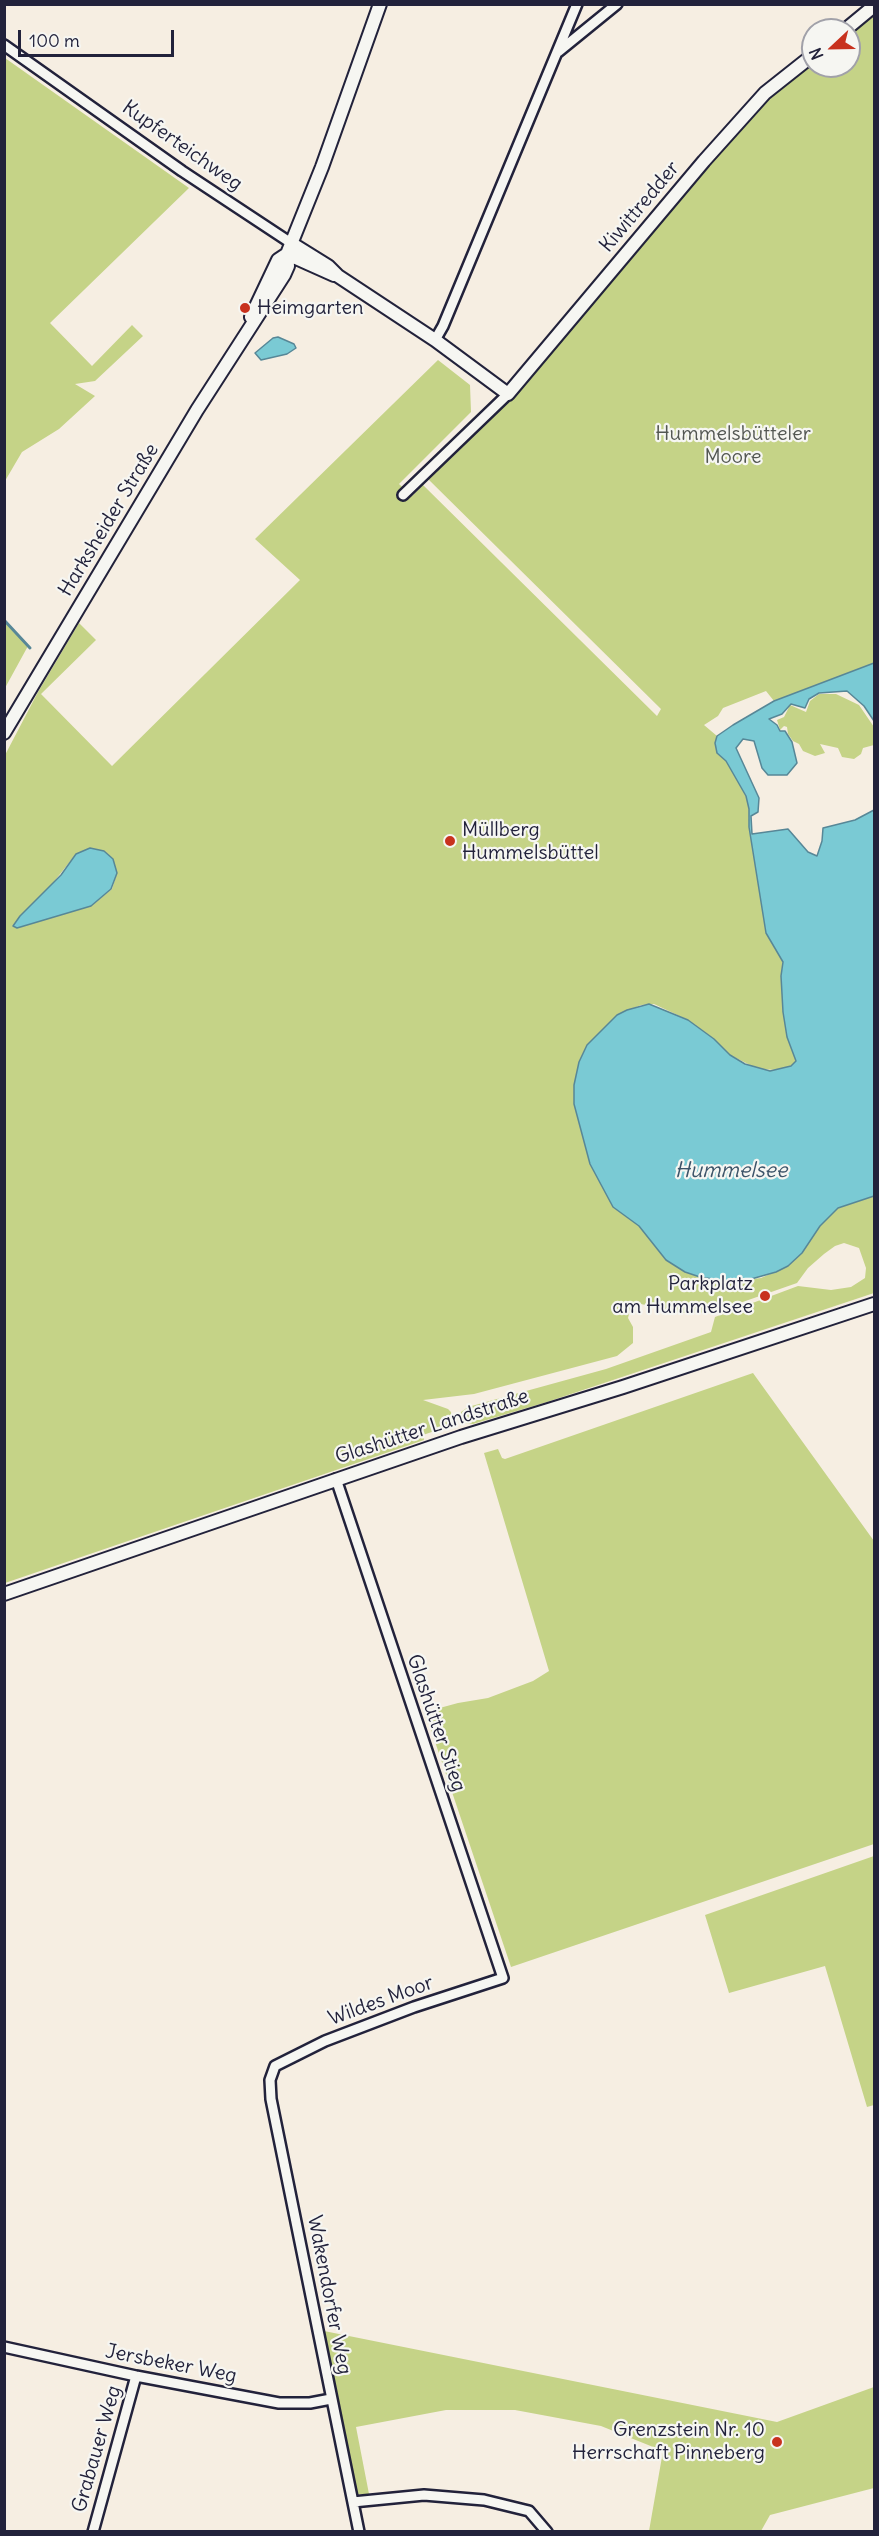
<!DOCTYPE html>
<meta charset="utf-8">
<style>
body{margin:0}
#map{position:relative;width:879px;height:2536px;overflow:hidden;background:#f6eee2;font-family:Delius,sans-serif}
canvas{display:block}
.frame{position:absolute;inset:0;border:6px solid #22223b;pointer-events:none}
.north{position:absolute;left:801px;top:18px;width:60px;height:60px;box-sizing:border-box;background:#f6f6f2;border:2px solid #a1a1a9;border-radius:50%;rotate:248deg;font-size:16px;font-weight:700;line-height:24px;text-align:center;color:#22223b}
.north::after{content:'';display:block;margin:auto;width:21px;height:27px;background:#c8321e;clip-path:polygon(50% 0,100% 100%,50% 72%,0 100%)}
.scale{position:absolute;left:18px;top:30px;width:156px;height:27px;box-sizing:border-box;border:3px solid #22223b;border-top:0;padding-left:8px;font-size:18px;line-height:21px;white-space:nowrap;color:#22223b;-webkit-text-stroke:4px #f6f6f2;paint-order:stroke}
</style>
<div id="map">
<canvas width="879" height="2536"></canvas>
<div class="frame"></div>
<div class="north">N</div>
<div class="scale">100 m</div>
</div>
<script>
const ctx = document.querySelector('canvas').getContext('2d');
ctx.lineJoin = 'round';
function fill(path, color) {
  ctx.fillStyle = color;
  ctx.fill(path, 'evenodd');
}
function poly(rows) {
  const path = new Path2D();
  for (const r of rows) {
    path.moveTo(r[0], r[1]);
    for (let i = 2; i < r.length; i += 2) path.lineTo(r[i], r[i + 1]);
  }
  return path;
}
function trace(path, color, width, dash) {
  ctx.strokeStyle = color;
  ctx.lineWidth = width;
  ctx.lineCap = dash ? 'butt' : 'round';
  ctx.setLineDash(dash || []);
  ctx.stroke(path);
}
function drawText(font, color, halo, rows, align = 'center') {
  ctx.font = font + ' Delius,sans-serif';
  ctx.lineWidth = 4.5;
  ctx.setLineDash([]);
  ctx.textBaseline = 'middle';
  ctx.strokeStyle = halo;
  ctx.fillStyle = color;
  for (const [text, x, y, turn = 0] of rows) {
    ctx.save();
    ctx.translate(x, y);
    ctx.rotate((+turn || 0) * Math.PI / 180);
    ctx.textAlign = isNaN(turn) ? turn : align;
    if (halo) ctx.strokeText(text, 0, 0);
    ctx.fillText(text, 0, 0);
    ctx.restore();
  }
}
fill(poly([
 [874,15,874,663,774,701,766,691,723,708,718,716,704,725,717,736,715,743,717,753,726,760,746,796,749,809,749,827,766,933,783,962,781,976,783,1012,787,1037,796,1061,791,1066,779,1070,758,1069,730,1055,714,1039,688,1020,654,1004,641,1005,617,1015,587,1045,579,1062,574,1085,574,1104,590,1164,613,1207,639,1226,666,1260,700,1277,726,1282,761,1278,788,1266,802,1253,820,1226,838,1208,874,1196,874,1293,547,1402,473,1424,464,1423,461,1420,461,1412,468,1407,606,1369,711,1332,715,1317,798,1286,831,1290,851,1287,865,1278,866,1268,859,1248,844,1243,835,1246,824,1254,808,1268,797,1283,714,1312,681,1313,632,1302,628,1318,633,1327,633,1343,617,1356,474,1394,423,1400,448,1409,451,1412,452,1425,423,1435,424,1440,5,1583,4,757,38,692,79,623,96,640,41,694,112,766,300,580,255,539,438,360,470,385,471,412,399,484,412,496,423,485,657,716,661,709,428,479,512,397,727,142,768,98,813,63,813,66,849,66,849,35],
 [90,848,117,873,112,889,91,906,17,928,76,854],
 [5,58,189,188,50,323,92,366,132,325,143,336,95,381,75,384,95,396,59,429,22,452,5,481],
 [5,622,28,646,5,688],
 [819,694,836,694,859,705,874,727,874,745,863,748,861,754,854,759,842,757,838,748,820,744,825,753,815,756,803,751,799,744,793,741,788,734,787,727,784,726,780,730,777,720,784,717,790,705,806,712,810,701],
 [753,1373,874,1541,874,1844,511,1967,425,1712,458,1703,488,1698,533,1681,549,1671,484,1453,498,1449,502,1458,505,1459],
 [874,1856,874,2105,867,2107,825,1966,729,1993,705,1915],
 [324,2331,777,2422,874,2387,874,2488,770,2515,761,2531,649,2531,663,2451,601,2426,515,2410,446,2410,356,2427,369,2494,356,2494]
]), '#c5d387');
const water = poly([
 [278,337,294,344,296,348,287,354,261,360,255,353,273,338,278,337],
 [874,663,874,721,864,706,847,691,819,693,809,699,805,708,791,704,782,714,769,719,777,725,780,731,785,731,792,742,797,763,787,775,768,775,762,768,754,741,743,739,736,748,759,798,758,812,751,816,752,834,788,829,808,852,817,856,822,841,823,828,855,820,874,810,874,1196,838,1208,820,1226,802,1253,788,1266,776,1272,737,1283,700,1277,685,1272,666,1260,639,1226,613,1207,590,1164,574,1104,574,1085,579,1062,587,1045,617,1015,627,1010,649,1004,688,1020,714,1039,730,1055,745,1064,770,1071,791,1066,796,1061,787,1037,783,1012,781,976,783,962,766,933,749,827,749,809,746,796,726,761,717,753,715,743,717,736,733,725,774,701,874,663],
 [90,848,104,851,113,859,117,873,111,889,91,906,17,928,13,926,20,916,61,875,76,854,90,848]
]);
fill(water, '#7acad4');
trace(water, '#578797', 1.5);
trace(poly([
 [4,620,30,648]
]), '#578797', 3);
const street = poly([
 [4,45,182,171,291,243],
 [558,52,617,4],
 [435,340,443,326,577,4],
 [403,495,508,394],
 [336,1479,503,1978,414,2007,325,2041,275,2066,270,2080,271,2099,359,2532],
 [4,2347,136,2376,279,2403,310,2403,331,2399],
 [353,2502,424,2495,484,2500,529,2511,547,2532],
 [93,2532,136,2376]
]);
const secondary = poly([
 [845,30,874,6],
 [291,243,328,266,338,276,435,340,508,394,704,161,765,93,813,55],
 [287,254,334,275],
 [251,317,278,260,287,254],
 [4,733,197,410,284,275,288,266,287,254,322,167,380,4],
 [4,1594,461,1437,623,1387,874,1304]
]);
trace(street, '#22223b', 14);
trace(secondary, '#22223b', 16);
trace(street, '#f6f6f2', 9);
trace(secondary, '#f6f6f2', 12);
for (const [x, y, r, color] of [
 [245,308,6,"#c8321e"],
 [450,841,6,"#c8321e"],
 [765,1296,6,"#c8321e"],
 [777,2442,6,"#c8321e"]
]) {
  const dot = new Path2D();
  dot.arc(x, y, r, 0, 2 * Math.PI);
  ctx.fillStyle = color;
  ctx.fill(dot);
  trace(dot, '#f6f6f2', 2);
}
drawText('20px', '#22223b', '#f6f6f2', [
 ["Kupferteichweg",182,146,35],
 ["Kiwittredder",640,207,-50],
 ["Harksheider Straße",109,520,-59],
 ["Glashütter Landstraße",432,1427,-18],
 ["Glashütter Stieg",436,1723,71],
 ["Wildes Moor",381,2001,-20],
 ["Wakendorfer Weg",329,2295,79],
 ["Jersbeker Weg",171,2364,11],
 ["Grabauer Weg",97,2449,-74]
]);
drawText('20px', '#22223b', '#f6f6f2', [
 ["Heimgarten",257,308],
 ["Müllberg",462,830],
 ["Hummelsbüttel",462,853],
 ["Parkplatz",753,1284,"right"],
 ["am Hummelsee",753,1307,"right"],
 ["Grenzstein Nr. 10",765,2430,"right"],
 ["Herrschaft Pinneberg",765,2453,"right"]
], 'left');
drawText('20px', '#535752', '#f6f6f2', [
 ["Hummelsbütteler",733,434],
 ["Moore",733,457]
]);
drawText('italic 21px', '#3c5469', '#f6f6f2', [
 ["Hummelsee",731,1171]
]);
</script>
